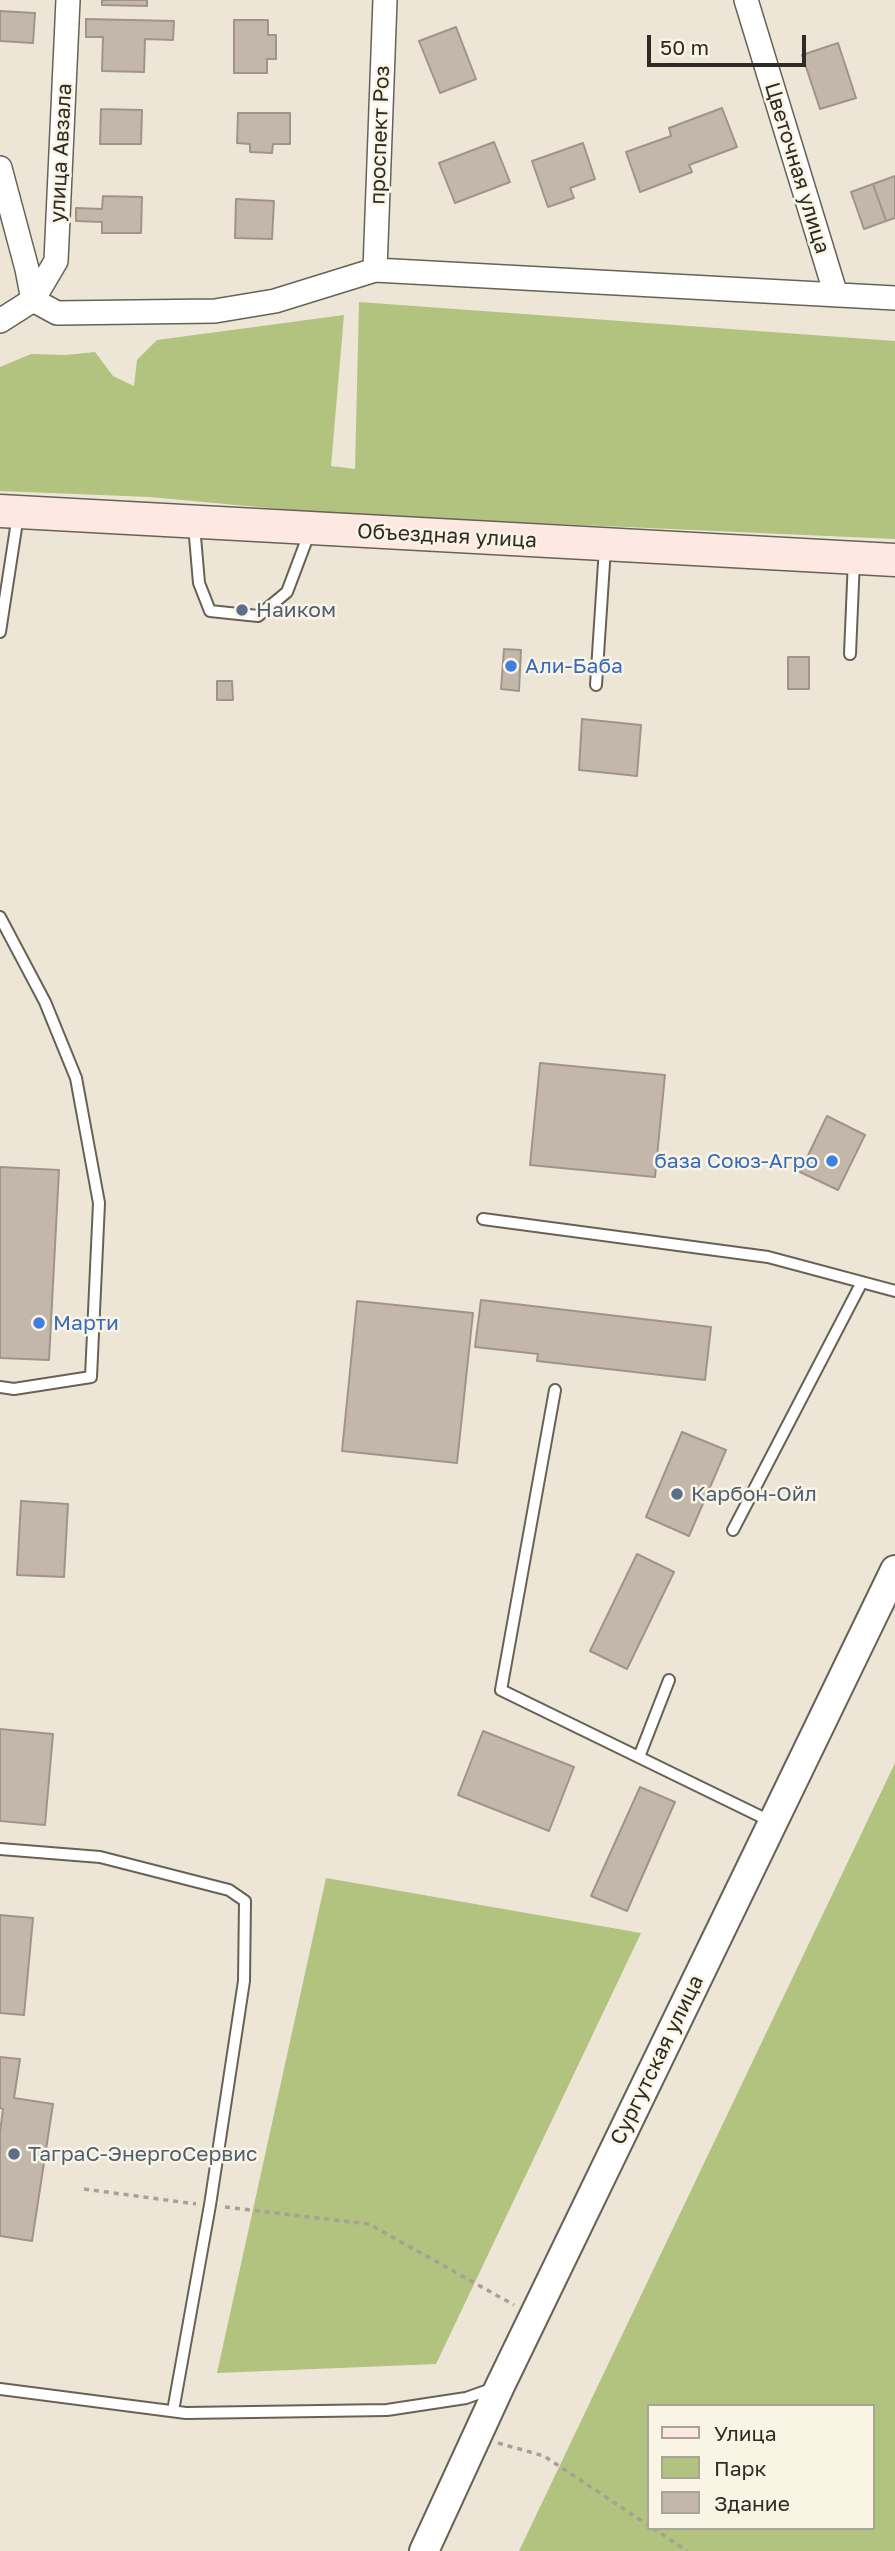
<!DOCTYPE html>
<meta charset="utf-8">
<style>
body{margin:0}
#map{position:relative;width:895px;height:2551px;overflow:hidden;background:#ede6d7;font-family:"Golos Text",sans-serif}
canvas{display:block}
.legend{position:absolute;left:647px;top:2404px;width:228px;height:126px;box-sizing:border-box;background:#faf4e4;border:2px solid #a8a498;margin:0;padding:9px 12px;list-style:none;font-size:21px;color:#2e2b26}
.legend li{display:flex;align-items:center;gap:14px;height:35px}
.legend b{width:35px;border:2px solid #a8a498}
.scale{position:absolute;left:647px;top:35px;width:159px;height:32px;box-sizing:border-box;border:4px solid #2e2b26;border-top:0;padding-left:9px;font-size:21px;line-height:24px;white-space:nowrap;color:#2e2b26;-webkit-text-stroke:5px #faf4e4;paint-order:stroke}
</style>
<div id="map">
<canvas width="895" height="2551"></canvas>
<ul class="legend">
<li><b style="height:9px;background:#fde9e2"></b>Улица</li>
<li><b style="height:19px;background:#b1c37e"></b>Парк</li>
<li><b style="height:19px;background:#c3b7ab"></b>Здание</li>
</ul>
<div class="scale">50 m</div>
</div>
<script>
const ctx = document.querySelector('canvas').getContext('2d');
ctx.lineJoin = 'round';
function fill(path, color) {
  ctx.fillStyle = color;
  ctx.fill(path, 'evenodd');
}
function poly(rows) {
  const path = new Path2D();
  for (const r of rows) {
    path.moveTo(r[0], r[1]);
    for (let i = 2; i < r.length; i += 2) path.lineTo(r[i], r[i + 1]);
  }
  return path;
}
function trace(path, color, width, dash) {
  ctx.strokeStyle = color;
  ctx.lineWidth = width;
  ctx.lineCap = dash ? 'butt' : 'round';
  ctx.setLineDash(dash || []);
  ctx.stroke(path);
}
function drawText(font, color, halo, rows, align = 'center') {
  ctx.font = font + ' "Golos Text",sans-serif';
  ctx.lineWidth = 5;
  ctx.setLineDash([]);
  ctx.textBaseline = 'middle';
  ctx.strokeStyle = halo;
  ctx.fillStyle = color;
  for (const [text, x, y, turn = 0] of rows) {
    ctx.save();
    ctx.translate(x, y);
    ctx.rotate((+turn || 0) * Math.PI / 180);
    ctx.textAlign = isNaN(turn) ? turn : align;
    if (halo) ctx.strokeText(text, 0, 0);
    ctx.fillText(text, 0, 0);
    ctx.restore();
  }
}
fill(poly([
 [359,302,895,341,895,539,333,514,150,497,0,491,0,367,31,354,65,355,95,352,113,376,134,386,137,360,157,340,344,315,331,466,355,469],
 [895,1763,895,2551,519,2551],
 [648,2406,872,2406,872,2528,648,2528],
 [326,1878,641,1933,436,2364,217,2373]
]), '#b1c37e');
const building = poly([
 [102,0,147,0,147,6,102,5,102,0],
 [0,11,35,13,33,43,0,41,0,11],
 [86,19,174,21,173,40,145,39,144,72,102,71,103,37,86,37,86,19],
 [234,20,268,20,268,35,276,35,276,59,267,59,267,73,234,73,234,20],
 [456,27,476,79,440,93,419,41,456,27],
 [838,43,856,98,820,109,802,55,838,43],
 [722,108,737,147,689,165,692,172,640,192,626,152,671,136,669,128,722,108],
 [101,109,142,110,141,144,100,144,101,109],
 [238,113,290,113,290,144,273,144,272,153,250,152,250,144,237,143,238,113],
 [494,142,510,182,455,203,439,163,494,142],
 [583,143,595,179,570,188,574,198,548,207,532,161,583,143],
 [895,176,895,218,886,221,873,184,895,176],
 [873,184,886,221,864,229,851,192,873,184],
 [103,196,142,197,141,233,102,233,102,222,76,221,76,208,102,209,103,196],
 [236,199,274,201,272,239,235,238,236,199],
 [504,649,521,650,519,691,501,689,504,649],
 [788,657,809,657,809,689,788,689,788,657],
 [217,681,232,681,233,700,217,700,217,681],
 [582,719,641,725,637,776,579,770,582,719],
 [540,1063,665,1075,655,1177,530,1165,540,1063],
 [827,1116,865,1135,838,1190,800,1172,827,1116],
 [0,1167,59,1170,49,1360,0,1358,0,1167],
 [481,1300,711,1327,705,1380,537,1361,538,1354,475,1347,481,1300],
 [357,1301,473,1313,457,1463,342,1451,357,1301],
 [682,1432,726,1450,689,1536,646,1517,682,1432],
 [21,1501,68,1504,64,1577,17,1575,21,1501],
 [637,1554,674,1572,627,1669,590,1651,637,1554],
 [0,1729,53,1734,45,1825,0,1821,0,1729],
 [483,1731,574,1767,549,1831,458,1795,483,1731],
 [640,1787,675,1802,627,1911,591,1896,640,1787],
 [0,1915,33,1918,24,2015,0,2013,0,1915],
 [0,2057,20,2059,14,2098,53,2104,32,2241,0,2236,0,2132,3,2109,0,2108,0,2057]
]);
fill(building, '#c3b7ab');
trace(building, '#a09489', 2);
const service = poly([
 [194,525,199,583,210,611,258,616,287,592,310,531],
 [0,632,18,515],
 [850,654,854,559],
 [596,685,605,548],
 [0,917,45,1002,76,1078,99,1203,91,1377,14,1389,0,1387],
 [483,1219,768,1257,895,1291],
 [555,1390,501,1690,772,1822],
 [733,1530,862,1282],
 [639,1757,669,1680],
 [0,1849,100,1857,229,1890,245,1901,244,1981,210,2205,173,2411],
 [0,2389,186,2413,387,2410,466,2398,494,2388]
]);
const minor = poly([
 [746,0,836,295],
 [0,168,27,269,33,300],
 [375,270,385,0],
 [33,300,56,261,68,0],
 [0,321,33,300,57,313,215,311,275,301,375,270,895,298]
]);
const tertiary = poly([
 [424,2551,500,2386,895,1570]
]);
const secondary = poly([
 [0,511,895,560]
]);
trace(service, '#686256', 14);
trace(minor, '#686256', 26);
trace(tertiary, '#686256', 32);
trace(secondary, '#686256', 35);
trace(poly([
 [84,2189,196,2204],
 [225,2207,369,2224,514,2305],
 [498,2443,544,2456,648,2525],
 [653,2528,687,2551]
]), '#a6a095', 3.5, [5, 5]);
trace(service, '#fff', 10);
trace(minor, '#fff', 23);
trace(tertiary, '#fff', 28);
trace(secondary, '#fde9e2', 32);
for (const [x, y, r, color] of [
 [242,610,7,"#5c6f8a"],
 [511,666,7,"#3f7fe0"],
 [832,1161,7,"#3f7fe0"],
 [39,1323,7,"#3f7fe0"],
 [677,1494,7,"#5c6f8a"],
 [14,2154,7,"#5c6f8a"]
]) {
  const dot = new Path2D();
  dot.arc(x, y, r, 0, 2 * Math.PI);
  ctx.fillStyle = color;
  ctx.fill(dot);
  trace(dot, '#faf4e4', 2.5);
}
drawText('21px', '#2e2b26', '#faf4e4', [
 ["проспект Роз",380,135,-88],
 ["улица Авзала",61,153,-87],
 ["Цветочная улица",797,168,73],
 ["Объездная улица",447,536,3],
 ["Сургутская улица",657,2060,-64]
]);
drawText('21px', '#4e5e75', '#faf4e4', [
 ["Наиком",256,610],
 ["Карбон-Ойл",691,1494],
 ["ТаграС-ЭнергоСервис",28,2154]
], 'left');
drawText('21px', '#366cbe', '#faf4e4', [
 ["Али-Баба",525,666],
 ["база Союз-Агро",818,1161,"right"],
 ["Марти",53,1323]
], 'left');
</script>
